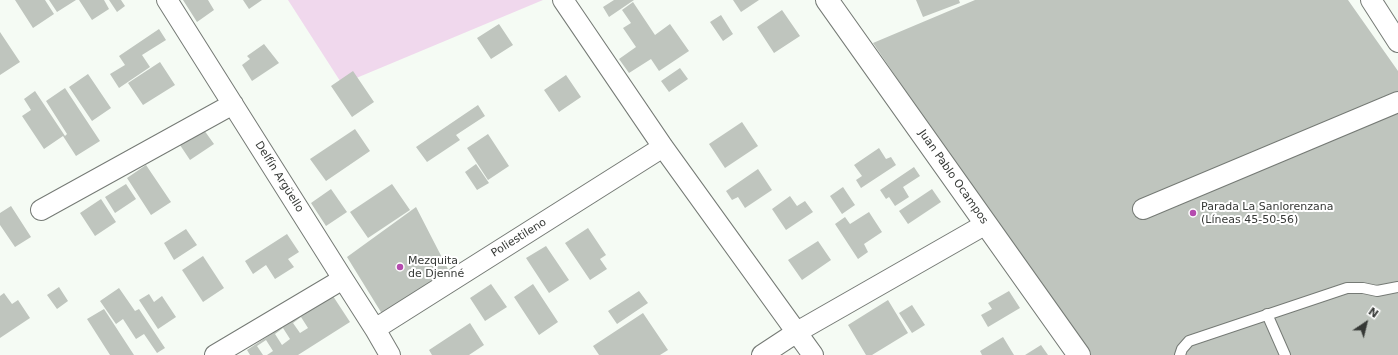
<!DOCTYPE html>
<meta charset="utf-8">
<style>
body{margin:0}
#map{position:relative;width:1398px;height:355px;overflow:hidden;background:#f5fbf4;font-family:"DejaVu Sans",sans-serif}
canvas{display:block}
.north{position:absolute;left:1346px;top:303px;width:40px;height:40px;-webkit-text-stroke:3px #fff;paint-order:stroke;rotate:35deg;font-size:11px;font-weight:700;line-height:16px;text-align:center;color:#363936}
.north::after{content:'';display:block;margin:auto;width:14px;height:18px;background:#363936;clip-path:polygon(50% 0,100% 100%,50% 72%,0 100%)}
</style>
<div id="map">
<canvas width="1398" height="355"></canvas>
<div class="north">N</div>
</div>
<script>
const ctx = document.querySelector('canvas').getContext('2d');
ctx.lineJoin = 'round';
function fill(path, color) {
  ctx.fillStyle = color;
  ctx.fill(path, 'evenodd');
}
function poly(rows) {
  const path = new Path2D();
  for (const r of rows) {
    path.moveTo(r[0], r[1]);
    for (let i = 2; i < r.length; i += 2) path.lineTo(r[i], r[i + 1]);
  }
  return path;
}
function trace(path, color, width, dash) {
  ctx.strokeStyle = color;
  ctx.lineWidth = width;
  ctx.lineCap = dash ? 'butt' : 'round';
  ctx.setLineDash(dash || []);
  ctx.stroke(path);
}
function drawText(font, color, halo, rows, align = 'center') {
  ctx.font = font + ' "DejaVu Sans",sans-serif';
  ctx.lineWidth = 4;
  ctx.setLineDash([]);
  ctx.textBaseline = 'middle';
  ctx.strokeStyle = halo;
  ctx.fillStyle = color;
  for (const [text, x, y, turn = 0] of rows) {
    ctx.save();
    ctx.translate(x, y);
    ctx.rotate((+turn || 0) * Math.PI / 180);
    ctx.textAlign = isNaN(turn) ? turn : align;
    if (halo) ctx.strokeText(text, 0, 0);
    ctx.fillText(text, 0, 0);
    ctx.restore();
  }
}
fill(poly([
 [288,0,543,0,342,84]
]), '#f0d8ed');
fill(poly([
 [15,0,45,0,54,14,33,28],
 [49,0,76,0,57,12],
 [79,0,104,0,109,9,92,20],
 [109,0,121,0,125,6,117,12],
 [183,0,208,0,214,10,197,22],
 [243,0,262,0,249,9],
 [614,0,634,0,609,17,603,7],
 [733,0,759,0,741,12],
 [916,0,959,0,960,3,923,17],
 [975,0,1348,0,1398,71,1398,355,1085,355,873,43],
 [633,2,655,35,670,24,689,51,659,71,651,59,629,73,619,59,636,47,623,28,631,23,622,10],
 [782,10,800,36,774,53,757,27],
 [721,15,733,34,723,41,710,22],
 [499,24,513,45,491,59,477,38],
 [159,29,166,40,142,55,150,67,119,88,110,74,125,65,119,56],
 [0,32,20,62,0,75],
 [264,44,279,63,252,81,242,65,250,59,247,56],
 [160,62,175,85,143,105,128,83],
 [680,68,688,79,669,92,661,81],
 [353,71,374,102,352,117,331,86],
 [88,74,111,108,92,121,69,87],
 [566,75,581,97,559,112,544,90],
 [65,88,100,141,76,156,63,136,44,149,22,116,31,110,24,99,35,91,65,136,67,134,46,101],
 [478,105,485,116,456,135,460,140,427,162,416,147],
 [742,122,758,146,725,168,709,144],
 [199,123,214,144,190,160,176,139],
 [355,129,370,151,326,181,310,159],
 [488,134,509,166,488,180,467,148],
 [879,148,886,159,891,157,896,165,861,188,856,180,862,176,854,165],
 [476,164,489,183,477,190,465,172],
 [146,165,171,202,151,215,127,178],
 [914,167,920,176,903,187,909,197,895,206,889,197,886,199,880,190],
 [758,169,772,190,745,208,738,197,732,200,726,191],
 [126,184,136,199,115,213,105,197],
 [392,184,410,210,368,238,350,212],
 [843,187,855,205,842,214,830,196],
 [331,189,347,212,326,226,311,203],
 [932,189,941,202,908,224,899,211],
 [790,196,797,206,805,201,813,212,786,230,772,209],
 [101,199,116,222,95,236,80,213],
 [11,206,31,237,15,247,0,225,0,213],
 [416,207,452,277,384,317,347,257],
 [869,212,882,232,864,244,868,252,858,259,835,224,845,217,850,224],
 [588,228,606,255,600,259,607,269,590,280,565,243],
 [186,229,197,245,174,260,164,243],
 [287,234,299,252,288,259,294,267,275,279,266,265,253,274,245,261],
 [818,241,831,260,802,280,788,260],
 [546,246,569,280,549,293,526,258],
 [203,256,224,288,203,302,182,270],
 [491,284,507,307,485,321,470,298],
 [533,284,558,322,539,335,514,297],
 [59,287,68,301,57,309,47,295],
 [119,288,135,311,139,309,165,348,157,353,144,334,136,339,123,319,116,324,100,301],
 [329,290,350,322,298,355,267,355,273,351,266,340,257,346,263,355,250,355,247,350,315,305],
 [301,317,308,328,300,333,293,323],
 [283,328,290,339,282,345,275,334],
 [639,291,648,303,617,324,608,311],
 [1009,291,1020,308,988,327,981,315,992,309,988,303],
 [4,293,12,304,18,300,30,318,0,338,0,296],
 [149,294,154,302,162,296,176,317,158,329,139,300],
 [888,300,908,333,872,355,866,355,848,325],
 [912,305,925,325,912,333,899,313],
 [104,309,134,355,110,355,87,319],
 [643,313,668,350,660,355,599,355,593,346],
 [470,323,484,345,469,355,432,355,429,350],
 [1003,337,1014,355,982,355,980,351],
 [1041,345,1048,355,1025,355]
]), '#bfc5be');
const service = poly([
 [1267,314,1285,355],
 [1180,355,1182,349,1189,341,1347,288,1363,288,1377,291,1398,287]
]);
const minor = poly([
 [167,0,343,279,375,329,390,355],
 [563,0,663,147,813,355],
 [1371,0,1398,42],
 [1143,209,1398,102],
 [41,210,233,104],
 [375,329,663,147],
 [215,355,343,279],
 [762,355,797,332,986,224]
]);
const tertiary = poly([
 [827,0,1079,355]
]);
trace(service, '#757a75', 12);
trace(minor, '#757a75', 22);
trace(tertiary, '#757a75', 24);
trace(service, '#fff', 10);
trace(minor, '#fff', 20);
trace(tertiary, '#fff', 22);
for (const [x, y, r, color] of [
 [1193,213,4,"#b54caf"],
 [400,267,4,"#b54caf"]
]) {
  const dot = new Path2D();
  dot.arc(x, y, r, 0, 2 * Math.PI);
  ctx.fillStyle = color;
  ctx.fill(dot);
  trace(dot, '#fff', 1.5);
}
drawText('11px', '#363936', '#fff', [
 ["Delfín Argüello",279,177,58],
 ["Juan Pablo Ocampos",953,177,55],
 ["Poliestileno",519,238,-32]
]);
drawText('11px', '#363936', '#fff', [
 ["Parada La Sanlorenzana",1201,207],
 ["(Líneas 45-50-56)",1201,220],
 ["Mezquita",408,261],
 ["de Djenné",408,274]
], 'left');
</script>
